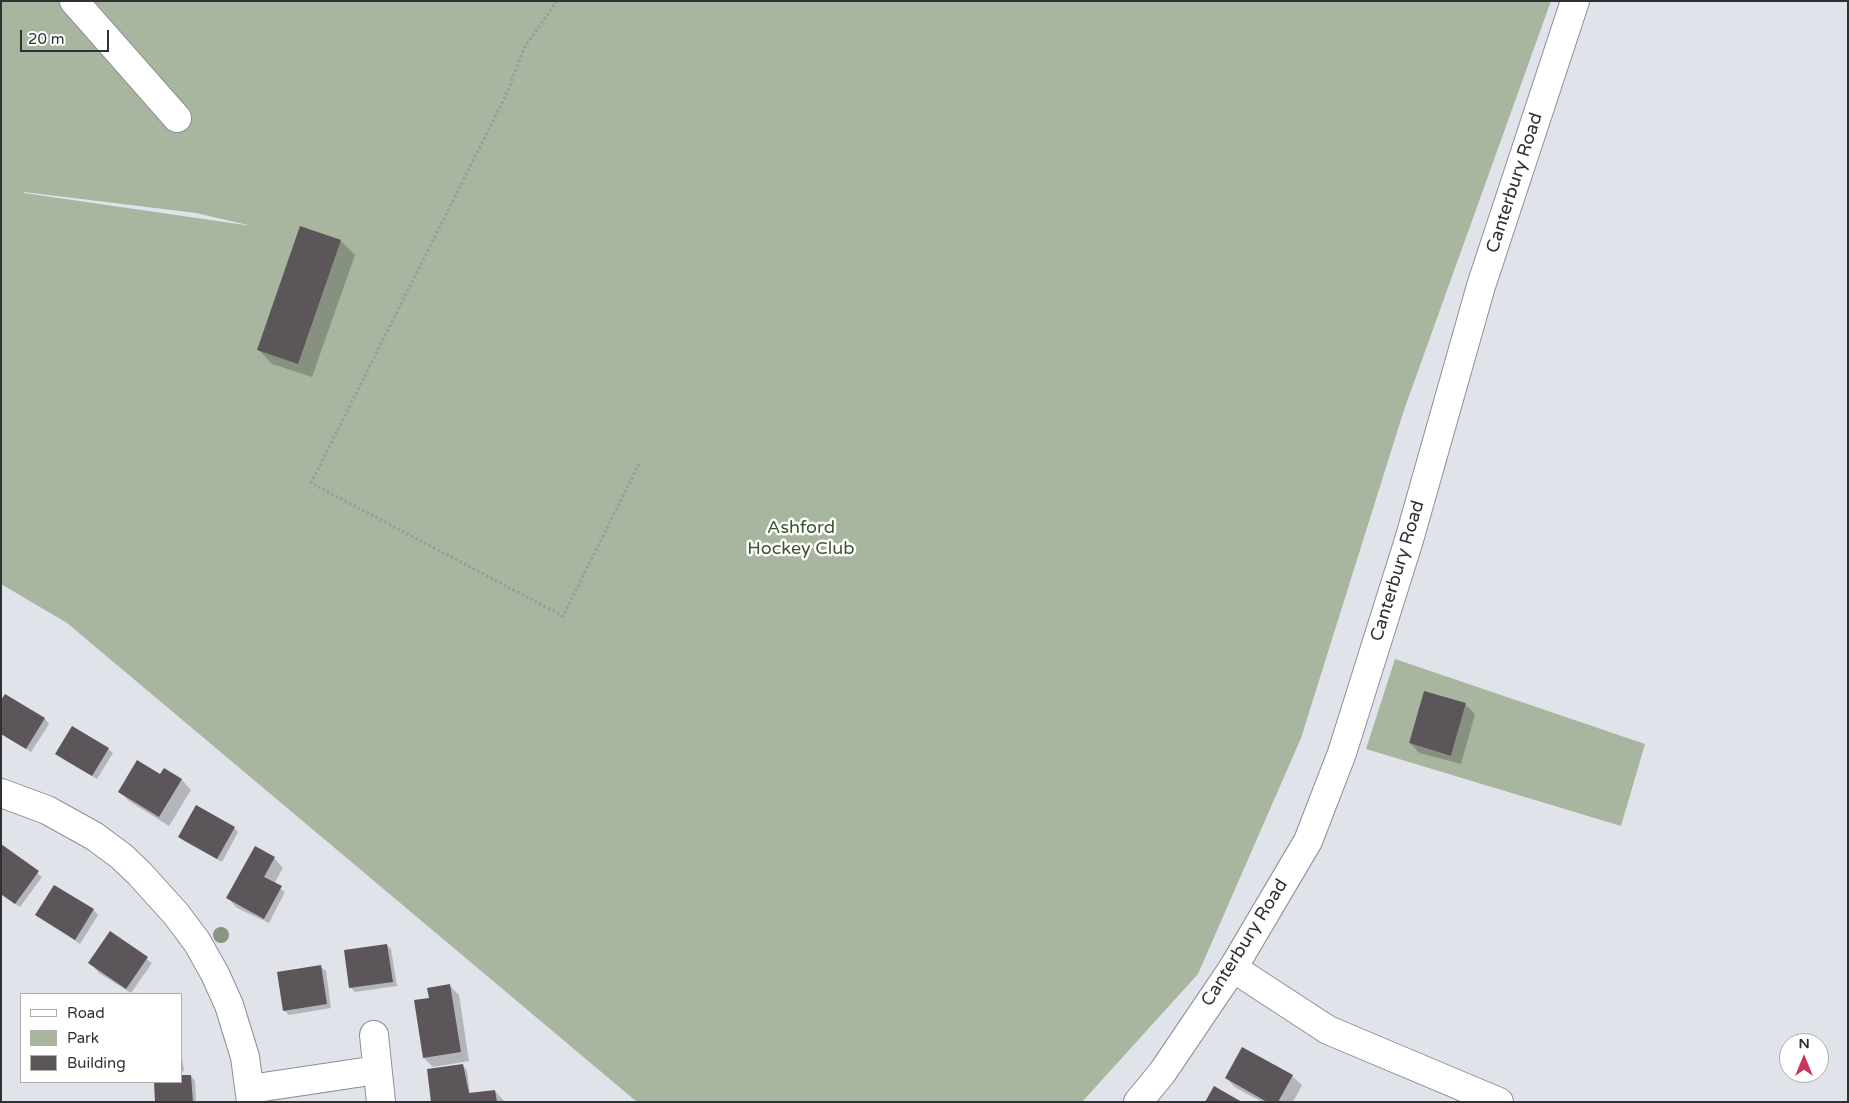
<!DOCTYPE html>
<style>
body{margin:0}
#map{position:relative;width:1849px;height:1103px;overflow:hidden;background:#e0e3ea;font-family:"Varela Round",sans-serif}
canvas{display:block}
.frame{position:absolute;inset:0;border:2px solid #2f3133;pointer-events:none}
.legend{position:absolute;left:20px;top:993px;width:162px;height:90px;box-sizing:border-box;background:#fff;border:1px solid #acadad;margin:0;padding:6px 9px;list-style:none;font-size:15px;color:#2f3133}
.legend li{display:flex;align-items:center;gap:10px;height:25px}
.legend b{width:25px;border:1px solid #acadad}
.north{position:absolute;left:1779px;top:1033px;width:50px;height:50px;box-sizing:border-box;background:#fff;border:1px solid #acadad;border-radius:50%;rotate:0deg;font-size:14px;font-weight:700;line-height:20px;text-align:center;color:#2f3133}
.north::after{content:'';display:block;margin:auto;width:18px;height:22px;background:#c73758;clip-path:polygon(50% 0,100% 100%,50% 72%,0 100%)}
.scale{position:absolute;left:20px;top:30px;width:89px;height:22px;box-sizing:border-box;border:2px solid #2f3133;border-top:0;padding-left:6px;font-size:15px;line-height:18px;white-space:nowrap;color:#2f3133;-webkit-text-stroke:4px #fff;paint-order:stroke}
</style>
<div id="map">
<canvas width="1849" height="1103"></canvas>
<div class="frame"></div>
<ul class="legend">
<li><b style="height:6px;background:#fff"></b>Road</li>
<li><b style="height:14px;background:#a8b69f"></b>Park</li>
<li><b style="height:14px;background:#5c5559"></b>Building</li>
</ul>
<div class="north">N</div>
<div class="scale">20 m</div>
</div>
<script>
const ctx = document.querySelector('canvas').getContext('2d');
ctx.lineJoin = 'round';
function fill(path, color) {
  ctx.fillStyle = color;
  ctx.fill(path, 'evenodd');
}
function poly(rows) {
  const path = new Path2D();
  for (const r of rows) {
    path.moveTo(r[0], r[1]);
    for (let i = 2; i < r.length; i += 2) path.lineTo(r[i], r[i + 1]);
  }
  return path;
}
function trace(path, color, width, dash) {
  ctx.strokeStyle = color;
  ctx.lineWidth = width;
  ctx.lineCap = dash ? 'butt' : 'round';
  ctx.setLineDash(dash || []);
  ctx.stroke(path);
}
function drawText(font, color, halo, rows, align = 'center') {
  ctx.font = font + ' "Varela Round",sans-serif';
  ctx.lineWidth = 5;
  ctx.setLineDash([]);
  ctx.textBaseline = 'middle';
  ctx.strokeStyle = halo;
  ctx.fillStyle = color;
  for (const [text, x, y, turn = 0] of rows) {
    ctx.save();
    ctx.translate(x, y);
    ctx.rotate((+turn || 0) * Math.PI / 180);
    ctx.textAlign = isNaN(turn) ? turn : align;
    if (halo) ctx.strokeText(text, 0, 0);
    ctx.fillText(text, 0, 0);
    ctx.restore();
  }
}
fill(poly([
 [1,1,1551,1,1404,410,1301,738,1198,974,1082,1102,637,1102,67,623,1,584],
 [24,192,196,213,252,226,24,193],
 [1395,659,1645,744,1621,826,1366,749],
 [1424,692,1466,703,1451,756,1409,743]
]), '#a8b69f');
fill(poly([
 [341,241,355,255,312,377,272,364,258,349],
 [5,696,45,719,49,724,31,752,1,734,1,702],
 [1465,704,1475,714,1461,764,1419,753,1410,743],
 [108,749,113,753,97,779,61,758,57,754],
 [164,769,182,780,191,790,169,826,129,801,119,791,160,776],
 [234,828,238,832,222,862,184,841,180,837],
 [1,847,42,877,20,907,1,895],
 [274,858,283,868,274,884,285,892,269,923,237,908,228,898],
 [55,886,94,910,98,915,80,944,37,915],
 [110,933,152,963,131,993,99,973,90,963],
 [387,945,391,949,397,986,355,992,350,987],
 [321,967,326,971,331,1008,289,1015,284,1010],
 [450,986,459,995,469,1061,433,1067,424,1058,430,999],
 [181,1050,184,1071,181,1072],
 [462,1065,467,1070,470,1094,495,1091,505,1102,432,1102],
 [191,1076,195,1081,196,1102,156,1102,155,1082,181,1082],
 [1292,1076,1302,1085,1293,1102,1262,1102,1236,1088,1226,1078]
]), '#0003');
fill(poly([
 [300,226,341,240,298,364,257,350],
 [1424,691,1466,703,1451,756,1409,743],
 [5,694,45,718,26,749,1,734,1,700],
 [72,726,109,748,92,776,55,754],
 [137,760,160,774,164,768,182,779,159,817,118,792],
 [196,805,235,827,217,859,178,837],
 [1,844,39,871,15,904,1,894],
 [255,846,275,857,264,877,282,886,264,919,226,898],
 [54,885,94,909,75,940,35,915],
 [110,931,148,957,126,989,88,963],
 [387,944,393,982,349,988,344,950],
 [321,965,327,1004,283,1011,277,972],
 [450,984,461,1052,423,1058,414,1000,429,998,427,988],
 [1242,1047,1293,1075,1278,1102,1267,1102,1225,1078],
 [463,1064,469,1093,495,1090,497,1102,431,1102,427,1069],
 [181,1075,191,1075,193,1102,155,1102,154,1082,181,1082],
 [1214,1086,1242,1102,1205,1102]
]), '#5c5559');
const minor = poly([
 [74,1,177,118],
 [1,793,47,810,94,836,121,856,139,873,176,914,197,942,215,974,229,1005,245,1057,251,1102],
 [1233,968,1328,1030,1499,1102],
 [374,1035,381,1102],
 [250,1089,377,1070]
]);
const highway = poly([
 [1138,1102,1162,1073,1233,968,1308,841,1342,753,1409,540,1481,286,1575,1]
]);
trace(minor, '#8c8f95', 30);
trace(highway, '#8c8f95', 30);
trace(poly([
 [557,1,524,48,508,91,311,483,563,616,639,464]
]), '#9a9ca1', 3, [2.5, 2.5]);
trace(minor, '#fff', 28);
trace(highway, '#fff', 28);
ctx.fillStyle = '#879581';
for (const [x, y] of [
 [221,935]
]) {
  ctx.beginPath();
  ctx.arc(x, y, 8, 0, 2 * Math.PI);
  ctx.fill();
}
drawText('18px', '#2f3133', '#fff', [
 ["Canterbury Road",1515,183,-72],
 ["Canterbury Road",1398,571,-73],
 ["Canterbury Road",1245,943,-58]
]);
drawText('18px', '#3e552b', '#fff', [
 ["Ashford",801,528],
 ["Hockey Club",801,549]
]);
</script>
